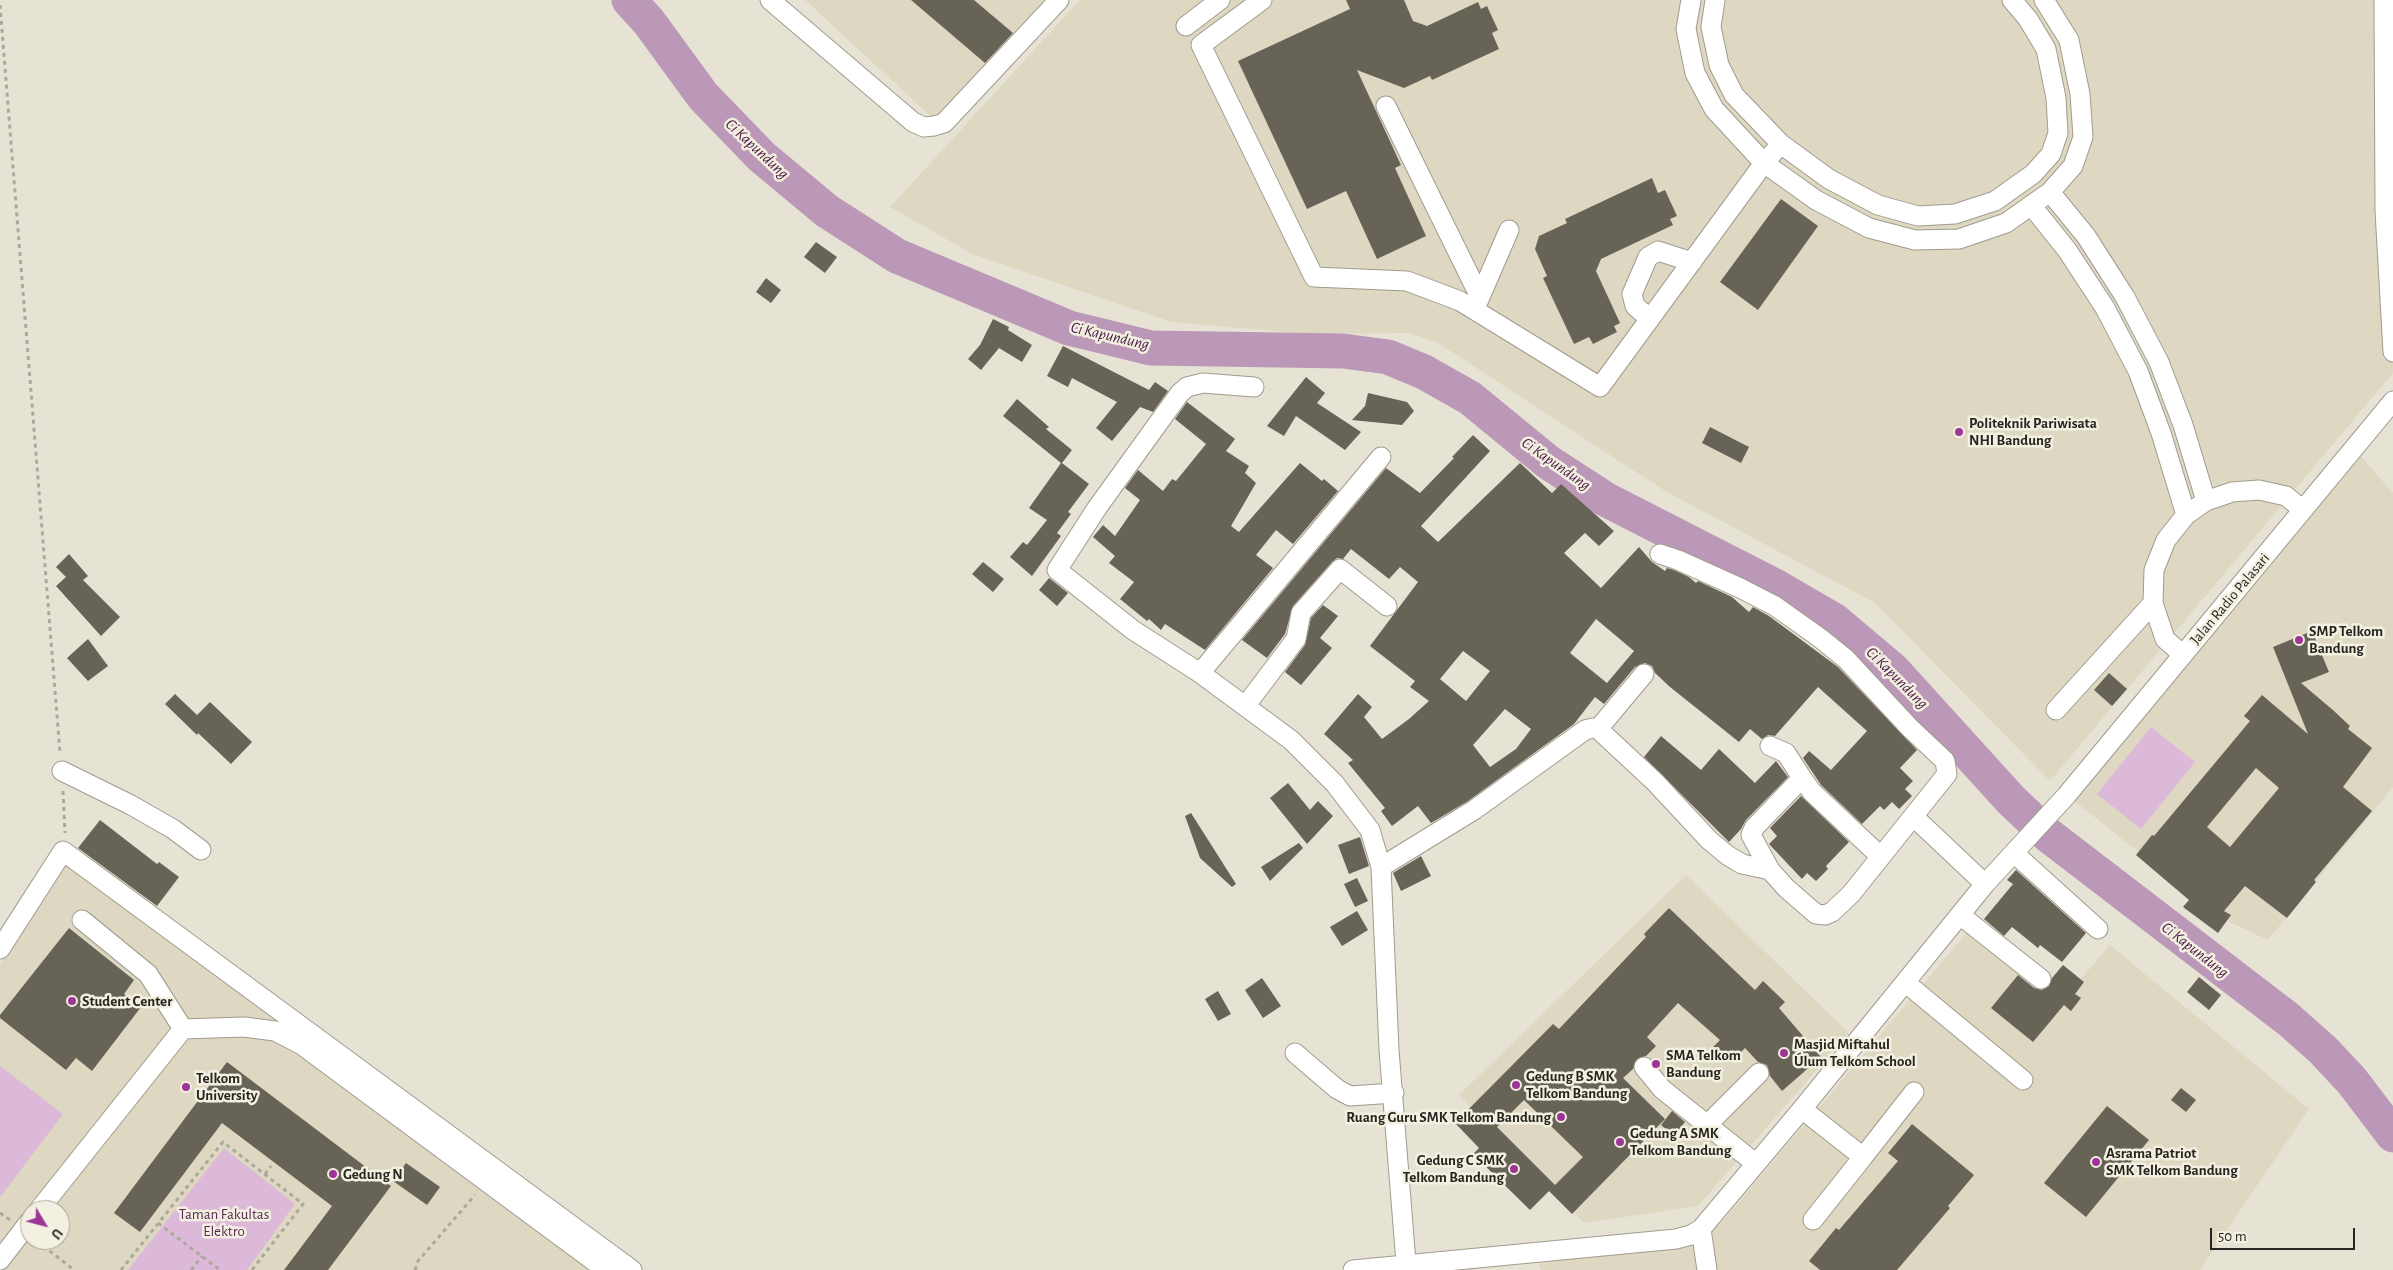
<!DOCTYPE html>
<meta charset="utf-8">
<style>
body{margin:0}
#map{position:relative;width:2393px;height:1270px;overflow:hidden;background:#e7e3d4;font-family:"Alegreya Sans",sans-serif}
canvas{display:block}
.north{position:absolute;left:20px;top:1200px;width:50px;height:50px;box-sizing:border-box;background:#f4f0e1;border:1px solid #a29f94;border-radius:50%;rotate:127deg;font-size:14px;font-weight:700;line-height:20px;text-align:center;color:#262520}
.north::after{content:'';display:block;margin:auto;width:18px;height:22px;background:#9d3599;clip-path:polygon(50% 0,100% 100%,50% 72%,0 100%)}
.scale{position:absolute;left:2210px;top:1228px;width:145px;height:22px;box-sizing:border-box;border:2px solid #262520;border-top:0;padding-left:6px;font-size:15px;line-height:18px;white-space:nowrap;color:#262520;-webkit-text-stroke:4px #f4f0e1;paint-order:stroke}
</style>
<div id="map">
<canvas width="2393" height="1270"></canvas>
<div class="north">U</div>
<div class="scale">50 m</div>
</div>
<script>
const ctx = document.querySelector('canvas').getContext('2d');
ctx.lineJoin = 'round';
function fill(path, color) {
  ctx.fillStyle = color;
  ctx.fill(path, 'evenodd');
}
function poly(rows) {
  const path = new Path2D();
  for (const r of rows) {
    path.moveTo(r[0], r[1]);
    for (let i = 2; i < r.length; i += 2) path.lineTo(r[i], r[i + 1]);
  }
  return path;
}
function trace(path, color, width, dash) {
  ctx.strokeStyle = color;
  ctx.lineWidth = width;
  ctx.lineCap = dash ? 'butt' : 'round';
  ctx.setLineDash(dash || []);
  ctx.stroke(path);
}
function drawText(font, color, halo, rows, align = 'center') {
  ctx.font = font + ' "Alegreya Sans",sans-serif';
  ctx.lineWidth = 5;
  ctx.setLineDash([]);
  ctx.textBaseline = 'middle';
  ctx.strokeStyle = halo;
  ctx.fillStyle = color;
  for (const [text, x, y, turn = 0] of rows) {
    ctx.save();
    ctx.translate(x, y);
    ctx.rotate((+turn || 0) * Math.PI / 180);
    ctx.textAlign = isNaN(turn) ? turn : align;
    if (halo) ctx.strokeText(text, 0, 0);
    ctx.fillText(text, 0, 0);
    ctx.restore();
  }
}
fill(poly([
 [805,0,1055,0,940,125],
 [1080,0,2390,0,2393,172,2393,373,2050,781,1875,603,1665,491,1438,343,1410,333,1309,334,1171,322,972,254,890,207],
 [2358,453,2393,493,2393,787,2268,940,2223,919,2073,800],
 [63,859,613,1270,0,1270,0,964,31,906],
 [30,1210,60,1210,60,1240,30,1240],
 [1686,875,1849,1033,1698,1206,1584,1223,1459,1095],
 [1973,925,2061,1002,2110,945,2309,1109,2200,1270,1541,1270,1539,1264,1721,1223]
]), '#ded8c3');
fill(poly([
 [2151,727,2195,762,2141,829,2097,794],
 [0,1066,63,1114,1,1196,0,1195],
 [224,1148,295,1204,247,1270,128,1270]
]), '#dcb9d8');
trace(poly([
 [629,0,649,22,703,96,762,157,827,211,897,256,1069,328,1151,348,1343,351,1388,357,1424,372,1470,398,1548,462,1605,499,1773,585,1835,621,1893,670,2011,800,2048,835,2288,1019,2323,1050,2352,1081,2393,1135]
]), '#bb98b7', 35);
fill(poly([
 [911,0,974,0,1013,33,985,63],
 [1346,0,1404,0,1413,21,1427,26,1478,2,1481,9,1487,6,1498,30,1492,33,1499,49,1432,80,1430,76,1404,88,1357,70,1401,165,1395,168,1426,236,1377,259,1346,191,1307,209,1238,61,1350,9],
 [1652,178,1658,193,1665,190,1677,216,1670,219,1673,225,1601,259,1596,271,1620,323,1614,326,1617,332,1593,344,1589,337,1574,344,1543,278,1547,276,1535,249,1539,236,1567,223,1565,219],
 [1781,199,1818,226,1758,310,1720,282],
 [816,242,837,257,825,273,804,257],
 [766,278,781,290,771,303,756,292],
 [993,319,1009,327,1008,330,1032,345,1022,362,999,348,981,370,968,359,980,345],
 [1063,346,1149,390,1155,382,1168,391,1153,412,1140,407,1112,441,1096,428,1117,402,1072,378,1068,387,1047,376],
 [1306,377,1325,393,1317,403,1361,432,1345,450,1296,416,1284,436,1267,426],
 [1368,393,1407,402,1414,411,1402,425,1352,420,1365,406],
 [1017,399,1049,427,1046,429,1072,450,1062,463,1089,484,1068,512,1071,514,1057,533,1061,536,1032,576,1010,557,1023,542,1027,545,1047,520,1029,508,1061,463,1003,416],
 [1187,402,1235,439,1226,451,1249,466,1245,473,1256,483,1231,526,1239,532,1300,463,1322,481,1324,479,1338,491,1293,544,1276,530,1256,555,1273,568,1205,650,1165,624,1161,630,1149,619,1147,621,1120,599,1134,582,1109,563,1115,556,1093,537,1103,525,1115,536,1140,500,1125,488,1138,470,1163,491,1172,479,1176,481,1206,444,1175,419],
 [1710,427,1749,447,1741,463,1702,443],
 [1473,435,1490,451,1421,526,1438,542,1520,463,1552,493,1561,484,1614,531,1599,546,1585,533,1564,553,1601,588,1639,547,1652,562,1665,571,1667,568,1674,570,1689,577,1696,583,1698,581,1732,597,1749,612,1753,607,1769,616,1838,667,1917,750,1900,768,1913,781,1905,789,1912,796,1899,809,1892,802,1884,810,1880,806,1862,824,1821,785,1803,758,1809,751,1831,770,1867,731,1818,687,1775,736,1768,735,1762,739,1750,729,1739,742,1670,687,1655,673,1652,666,1645,663,1635,667,1604,704,1595,697,1574,724,1468,801,1431,823,1418,806,1392,826,1381,811,1385,808,1348,763,1353,760,1324,734,1358,694,1372,707,1364,717,1382,739,1409,719,1429,701,1410,687,1415,681,1370,646,1418,582,1400,567,1389,579,1351,549,1343,559,1337,558,1332,562,1293,606,1285,634,1267,658,1242,640,1386,468,1420,493,1454,458,1452,457],
 [1596,619,1634,651,1607,683,1570,653],
 [1463,651,1490,671,1466,701,1440,679],
 [1505,709,1531,729,1516,749,1490,767,1473,745],
 [69,554,88,576,83,580,120,617,101,636,56,586,66,577,56,567],
 [983,562,1004,579,993,592,972,574],
 [1049,578,1068,593,1057,606,1039,590],
 [1323,605,1338,616,1320,638,1332,648,1301,685,1285,672,1305,645,1311,618],
 [2312,631,2329,672,2301,683,2334,711,2350,726,2348,729,2372,748,2343,787,2372,811,2314,880,2316,882,2287,918,2245,886,2224,911,2231,915,2218,933,2183,907,2189,900,2136,855,2152,835,2154,836,2250,721,2244,716,2262,695,2308,734,2273,647],
 [2256,768,2279,788,2230,847,2207,827],
 [88,639,108,666,88,681,67,658],
 [2109,673,2127,689,2112,706,2094,690],
 [175,694,197,715,210,702,252,742,231,764,198,733,197,735,165,704],
 [1661,736,1701,770,1719,749,1755,783,1776,761,1788,777,1746,820,1741,829,1729,842,1644,757],
 [1288,783,1310,810,1318,801,1333,816,1307,844,1270,798],
 [1801,796,1849,842,1826,866,1828,869,1816,881,1807,873,1802,879,1769,844,1777,836,1770,828],
 [1191,813,1236,884,1232,887,1200,858,1185,816],
 [100,820,157,864,159,862,179,877,157,906,78,848],
 [1360,837,1369,866,1349,874,1338,845],
 [1299,843,1303,848,1270,881,1261,867],
 [1421,856,1431,876,1401,891,1393,873],
 [2016,870,2086,933,2062,962,2040,945,2038,948,2012,927,2004,936,1984,919,2013,884,2007,880],
 [1357,878,1368,901,1355,907,1344,884],
 [1669,908,1755,990,1763,981,1785,1002,1779,1008,1821,1057,1782,1091,1770,1076,1767,1065,1758,1062,1745,1048,1730,1063,1713,1047,1720,1040,1678,1003,1647,1037,1656,1046,1646,1056,1637,1059,1633,1069,1623,1078,1665,1119,1572,1214,1549,1191,1555,1185,1530,1210,1473,1154,1479,1148,1455,1123,1553,1024,1559,1029,1646,937,1644,934],
 [1524,1100,1583,1157,1555,1185,1497,1127],
 [1357,911,1368,930,1342,946,1330,927],
 [69,928,134,980,124,994,141,1007,92,1071,76,1058,66,1070,0,1018,0,1015],
 [2063,965,2084,982,2075,994,2081,998,2071,1011,2064,1005,2033,1042,1991,1008,2018,975,2034,988,2042,990,2049,986,2052,978],
 [2199,977,2221,995,2209,1010,2187,992],
 [1262,978,1281,1006,1263,1018,1245,990],
 [1218,991,1231,1014,1218,1021,1205,999],
 [227,1062,391,1186,328,1270,284,1270,332,1206,222,1123,140,1232,114,1213],
 [2181,1088,2196,1100,2186,1112,2171,1100],
 [2107,1106,2149,1140,2086,1217,2044,1183],
 [1672,1111,1685,1122,1674,1136,1661,1125],
 [1912,1124,1974,1175,1948,1206,1950,1208,1897,1270,1820,1270,1809,1261,1836,1228,1839,1230,1898,1161,1888,1153],
 [406,1163,440,1187,427,1205,393,1181]
]), '#676357');
const minor = poly([
 [770,0,913,122,924,127,934,126,944,123,1059,0],
 [1262,0,1201,45,1314,277,1407,281,1460,301,1600,387,1764,163,1781,144],
 [1691,0,1686,29,1695,73,1714,109,1764,163,1816,200,1869,228,1915,240,1959,239,2006,223,2050,192,2073,166,2083,137,2080,94,2069,40,2044,0],
 [1715,0,1711,27,1719,65,1734,95,1781,144,1829,179,1878,205,1918,216,1955,214,1995,201,2033,174,2051,154,2058,133,2056,98,2046,49,2028,19,2012,0],
 [2384,0,2385,211,2393,352],
 [1186,26,1220,0],
 [1386,106,1480,297],
 [2050,192,2086,236,2125,297,2159,362,2183,425,2206,501],
 [2031,205,2067,250,2105,308,2138,371,2161,433,2186,515],
 [1477,304,1509,230],
 [1650,319,1635,306,1632,294,1648,257,1658,251,1692,262],
 [1254,387,1203,383,1187,387,1180,393,1097,508,1057,570,1133,630,1200,673,1291,740,1335,784,1370,830,1381,867,1389,1050,1406,1263],
 [1660,554,1678,560,1740,588,1775,606,1820,638,1846,659,1910,728,1945,761,1947,774,1851,894,1832,912,1825,915,1816,914,1786,888,1770,870,1751,835,1754,828,1802,778,1786,753,1770,746],
 [2183,655,2165,639,2153,603,2154,570,2166,540,2186,515,2206,501,2232,492,2259,490,2286,496,2303,510],
 [1200,673,1381,457],
 [1246,705,1296,639,1301,613,1340,569,1387,606],
 [2056,710,2153,603],
 [1598,729,1644,674],
 [62,771,131,805,173,829,201,850],
 [1802,778,1812,792,1880,856],
 [1914,817,1985,884],
 [2015,854,2098,929],
 [1381,867,1474,810,1585,730,1593,728,1598,729,1655,782,1709,840,1727,855,1742,864,1770,870],
 [1960,915,2041,979],
 [82,920,148,974,183,1029],
 [0,949,63,851,632,1270],
 [1906,983,2023,1080],
 [1295,1053,1337,1089,1350,1096,1394,1093],
 [1644,1067,1662,1089,1755,1163],
 [1802,1109,1863,1157,1813,1220],
 [1708,1124,1759,1073],
 [1863,1157,1914,1092],
 [39,1210,183,1029,244,1027,275,1031,302,1045,606,1270],
 [1701,1229,1707,1270],
 [0,1260,30,1221],
 [1353,1270,1676,1239,1691,1235,1701,1229,1802,1109,1985,884,2066,796,2393,401]
]);
trace(minor, '#9f9b8d', 21);
trace(poly([
 [0,5,60,753],
 [63,791,65,833],
 [265,1174,271,1166],
 [0,1213,10,1220],
 [158,1223,220,1270],
 [37,1241,74,1270],
 [121,1270,223,1142,303,1204,252,1270],
 [191,1270,202,1256],
 [415,1270,418,1261,475,1195]
]), '#aba89d', 3, [4, 4]);
trace(minor, '#fff', 19);
for (const [x, y, r, color] of [
 [1959,432,5,"#9d3599"],
 [2299,640,5,"#9d3599"],
 [72,1001,5,"#9d3599"],
 [1784,1053,5,"#9d3599"],
 [1656,1064,5,"#9d3599"],
 [1516,1085,5,"#9d3599"],
 [186,1087,5,"#9d3599"],
 [1561,1117,5,"#9d3599"],
 [1620,1142,5,"#9d3599"],
 [2096,1162,5,"#9d3599"],
 [1514,1169,5,"#9d3599"],
 [333,1174,5,"#9d3599"]
]) {
  const dot = new Path2D();
  dot.arc(x, y, r, 0, 2 * Math.PI);
  ctx.fillStyle = color;
  ctx.fill(dot);
  trace(dot, '#f4f0e1', 2);
}
drawText('bold 15px', '#262520', '#f4f0e1', [
 ["Politeknik Pariwisata",1969,423],
 ["NHI Bandung",1969,440],
 ["SMP Telkom",2309,631],
 ["Bandung",2309,648],
 ["Student Center",82,1001],
 ["Masjid Miftahul",1794,1044],
 ["Úlum Telkom School",1794,1061],
 ["SMA Telkom",1666,1055],
 ["Bandung",1666,1072],
 ["Gedung B SMK",1526,1076],
 ["Telkom Bandung",1526,1093],
 ["Telkom",196,1078],
 ["University",196,1095],
 ["Ruang Guru SMK Telkom Bandung",1551,1117,"right"],
 ["Gedung A SMK",1630,1133],
 ["Telkom Bandung",1630,1150],
 ["Asrama Patriot",2106,1153],
 ["SMK Telkom Bandung",2106,1170],
 ["Gedung C SMK",1504,1160,"right"],
 ["Telkom Bandung",1504,1177,"right"],
 ["Gedung N",343,1174]
], 'left');
drawText('15px', '#262520', '#f4f0e1', [
 ["Jalan Radio Palasari",2230,599,-50]
]);
drawText('15px', '#572a54', '#f4f0e1', [
 ["Taman Fakultas",224,1214],
 ["Elektro",224,1231]
]);
drawText('italic 16px', '#471b44', '#f4f0e1', [
 ["Ci Kapundung",757,149,43],
 ["Ci Kapundung",1110,336,13],
 ["Ci Kapundung",1556,464,35],
 ["Ci Kapundung",1897,678,45],
 ["Ci Kapundung",2195,950,38]
]);
</script>
